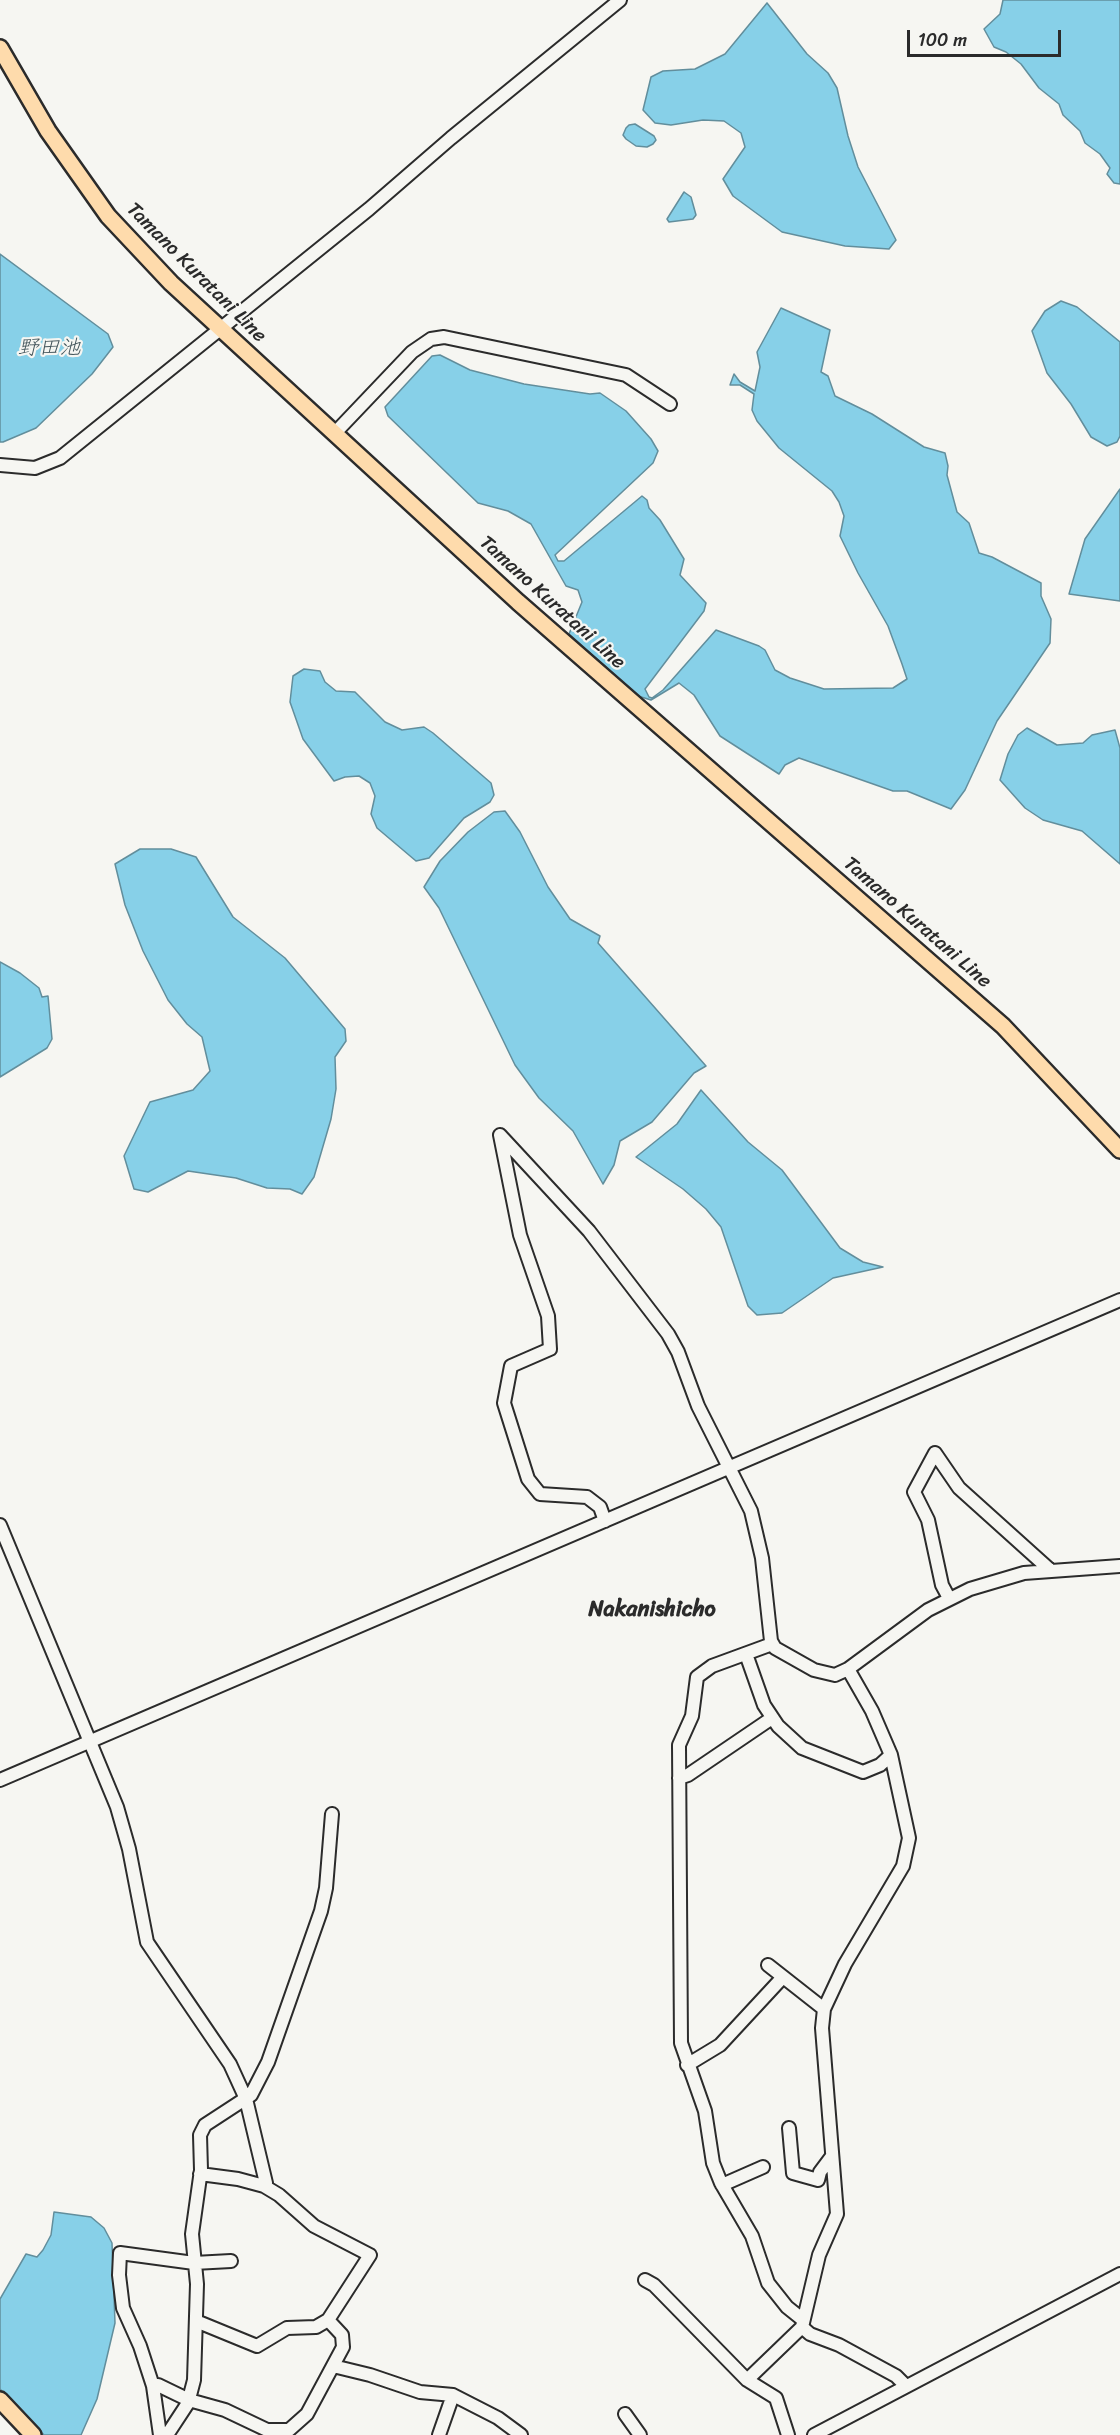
<!DOCTYPE html>
<meta charset="utf-8">
<style>
body{margin:0}
#map{position:relative;width:1120px;height:2435px;overflow:hidden;background:#f6f6f2;font-family:Sriracha,sans-serif}
canvas{display:block}
.scale{position:absolute;left:907px;top:30px;width:154px;height:27px;box-sizing:border-box;border:3px solid #2b2b2b;border-top:0;padding-left:8px;font-size:18px;line-height:21px;white-space:nowrap;color:#2b2b2b;-webkit-text-stroke:4px #f6f6f2;paint-order:stroke}
</style>
<div id="map">
<canvas width="1120" height="2435"></canvas>
<div class="scale">100 m</div>
</div>
<script>
const ctx = document.querySelector('canvas').getContext('2d');
ctx.lineJoin = 'round';
function fill(path, color) {
  ctx.fillStyle = color;
  ctx.fill(path, 'evenodd');
}
function poly(rows) {
  const path = new Path2D();
  for (const r of rows) {
    path.moveTo(r[0], r[1]);
    for (let i = 2; i < r.length; i += 2) path.lineTo(r[i], r[i + 1]);
  }
  return path;
}
function trace(path, color, width, dash) {
  ctx.strokeStyle = color;
  ctx.lineWidth = width;
  ctx.lineCap = dash ? 'butt' : 'round';
  ctx.setLineDash(dash || []);
  ctx.stroke(path);
}
function drawText(font, color, halo, rows, align = 'center') {
  ctx.font = font + ' Sriracha,"Klee One",sans-serif';
  ctx.lineWidth = 4.5;
  ctx.setLineDash([]);
  ctx.textBaseline = 'middle';
  ctx.strokeStyle = halo;
  ctx.fillStyle = color;
  for (const [text, x, y, turn = 0] of rows) {
    ctx.save();
    ctx.translate(x, y);
    ctx.rotate((+turn || 0) * Math.PI / 180);
    ctx.textAlign = isNaN(turn) ? turn : align;
    if (halo) ctx.strokeText(text, 0, 0);
    ctx.fillText(text, 0, 0);
    ctx.restore();
  }
}
const water = poly([
 [1003,0,1120,0,1120,184,1114,183,1107,174,1110,168,1100,154,1085,143,1080,131,1063,115,1059,104,1039,88,1021,64,1006,52,994,47,984,29,1000,14,1003,0],
 [767,3,807,54,828,73,837,88,848,136,858,167,896,240,889,249,845,246,782,232,733,196,723,179,745,147,741,133,724,121,703,120,671,125,655,123,643,110,651,77,663,71,695,69,725,54,767,3],
 [635,124,654,136,656,140,653,144,647,147,636,146,626,139,623,135,626,128,629,125,635,124],
 [684,192,691,197,696,215,693,219,669,222,667,219,684,192],
 [0,254,108,334,113,347,92,374,36,428,3,442,0,442,0,254],
 [1061,301,1077,307,1120,342,1120,436,1117,442,1107,446,1091,437,1071,404,1047,373,1032,331,1045,311,1061,301],
 [781,308,830,330,821,372,828,376,835,396,872,414,924,447,945,453,948,466,947,475,957,512,969,523,979,553,992,557,1041,583,1041,596,1051,619,1050,643,997,721,965,790,951,809,907,791,893,791,799,758,785,765,779,774,720,736,694,695,679,683,651,700,638,696,569,634,582,602,578,590,566,586,531,524,508,511,478,503,388,416,385,407,432,356,440,355,470,370,524,384,590,394,600,393,626,411,651,439,658,451,653,463,555,555,558,561,564,561,642,496,647,500,649,508,660,520,684,559,680,575,706,603,704,611,645,689,649,697,652,698,663,690,716,630,759,646,765,650,775,670,790,678,824,689,893,688,907,679,902,664,888,626,858,573,840,536,844,516,839,502,832,491,779,448,757,421,752,410,754,394,740,385,730,385,734,374,740,382,755,391,760,367,757,352,781,308],
 [1120,489,1120,601,1069,594,1085,539,1120,489],
 [304,669,320,671,325,682,336,691,355,692,385,722,402,730,424,727,433,733,491,783,494,795,490,802,464,818,429,858,416,861,377,828,371,814,375,796,370,783,359,776,345,777,334,781,303,739,290,702,293,676,304,669],
 [1027,728,1057,745,1083,743,1092,735,1115,730,1120,748,1120,864,1082,831,1043,820,1025,808,1000,780,1008,754,1018,735,1027,728],
 [505,811,520,832,548,887,570,919,600,936,598,943,706,1066,694,1073,652,1122,620,1141,614,1165,603,1184,573,1131,539,1098,515,1065,439,908,424,887,440,861,468,832,494,812,505,811],
 [140,849,171,849,196,857,233,917,285,958,345,1029,346,1041,335,1057,336,1089,331,1119,314,1177,302,1194,290,1189,267,1188,236,1178,188,1171,148,1192,134,1189,124,1156,150,1102,193,1090,210,1071,202,1037,187,1024,168,1000,143,951,125,905,115,864,140,849],
 [0,962,20,973,39,988,42,997,48,996,52,1039,47,1048,0,1077,0,962],
 [701,1090,748,1142,782,1170,840,1248,863,1262,883,1267,833,1278,782,1313,757,1315,748,1306,721,1227,706,1209,683,1189,636,1157,677,1124,701,1090],
 [54,2212,91,2217,104,2228,112,2243,115,2323,97,2399,81,2435,44,2435,0,2389,0,2299,26,2254,37,2257,43,2250,51,2235,54,2212]
]);
fill(water, '#87d0e8');
trace(water, '#628e9c', 1.5);
const minor = poly([
 [334,434,412,352,431,339,444,337,626,375,670,404],
 [0,465,35,468,60,458,369,209,451,138,620,0],
 [500,1135,589,1231,668,1334,678,1352,698,1406,751,1511,762,1558,771,1641,775,1648,814,1670,835,1675,848,1669,928,1610,970,1589,1024,1573,1120,1566],
 [500,1135,520,1235,548,1316,550,1349,511,1366,504,1403,528,1479,540,1494,587,1497,600,1507,605,1521],
 [0,1525,117,1807,129,1849,147,1942,230,2064,246,2099,266,2183,264,2186],
 [949,1598,942,1585,928,1520,914,1492,935,1453,959,1488,1049,1569],
 [772,1644,712,1666,697,1677,692,1716,679,1745,681,2043,705,2111,713,2163,721,2183,752,2236,768,2283,787,2307,802,2319],
 [746,1654,764,1705,778,1726,802,1748,863,1772,880,1765,891,1755],
 [848,1669,872,1711,891,1755,909,1838,903,1866,845,1964,824,2009,822,2028,837,2214,819,2255,802,2327,810,2334,839,2345,896,2376,905,2385],
 [679,1778,688,1775,772,1718],
 [0,1780,1120,1300],
 [768,1965,824,2009],
 [687,2065,720,2045,783,1977],
 [789,2128,793,2173,818,2180,820,2172,832,2156],
 [722,2185,763,2167],
 [645,2280,654,2285,747,2380,776,2398,788,2435],
 [196,2321,257,2346,287,2328,316,2327,328,2320,370,2255,314,2226,279,2195,264,2186,238,2179,200,2174],
 [333,2366,370,2375,420,2392,453,2395,498,2418,521,2435],
 [747,2380,802,2327],
 [153,2386,158,2385,189,2400,225,2410,267,2430,289,2430,307,2414,343,2347,342,2335,328,2320],
 [625,2414,640,2435],
 [160,2435,153,2386,140,2346,123,2308,119,2275,120,2253,194,2263,231,2261],
 [167,2435,188,2403,194,2380,197,2284,192,2234,201,2170,200,2135,205,2125,251,2095,268,2062,321,1911,326,1888,332,1814],
 [439,2435,453,2395],
 [814,2435,1120,2274]
]);
const major = poly([
 [0,48,48,131,108,216,171,283,518,602,1003,1026,1120,1150],
 [0,2400,33,2435]
]);
trace(minor, '#2b2b2b', 16);
trace(major, '#2b2b2b', 20);
trace(minor, '#f6f6f2', 12);
trace(major, '#fedbac', 15);
drawText('20px', '#2b2b2b', '#f6f6f2', [
 ["Tamano Kuratani Line",196,273,45],
 ["Tamano Kuratani Line",552,603,42],
 ["Tamano Kuratani Line",917,923,41]
]);
drawText('italic 21px', '#42545a', '#f6f6f2', [
 ["野田池",49,349]
]);
drawText('bold 22px', '#2b2b2b', '#f6f6f2', [
 ["Nakanishicho",652,1610]
]);
</script>
